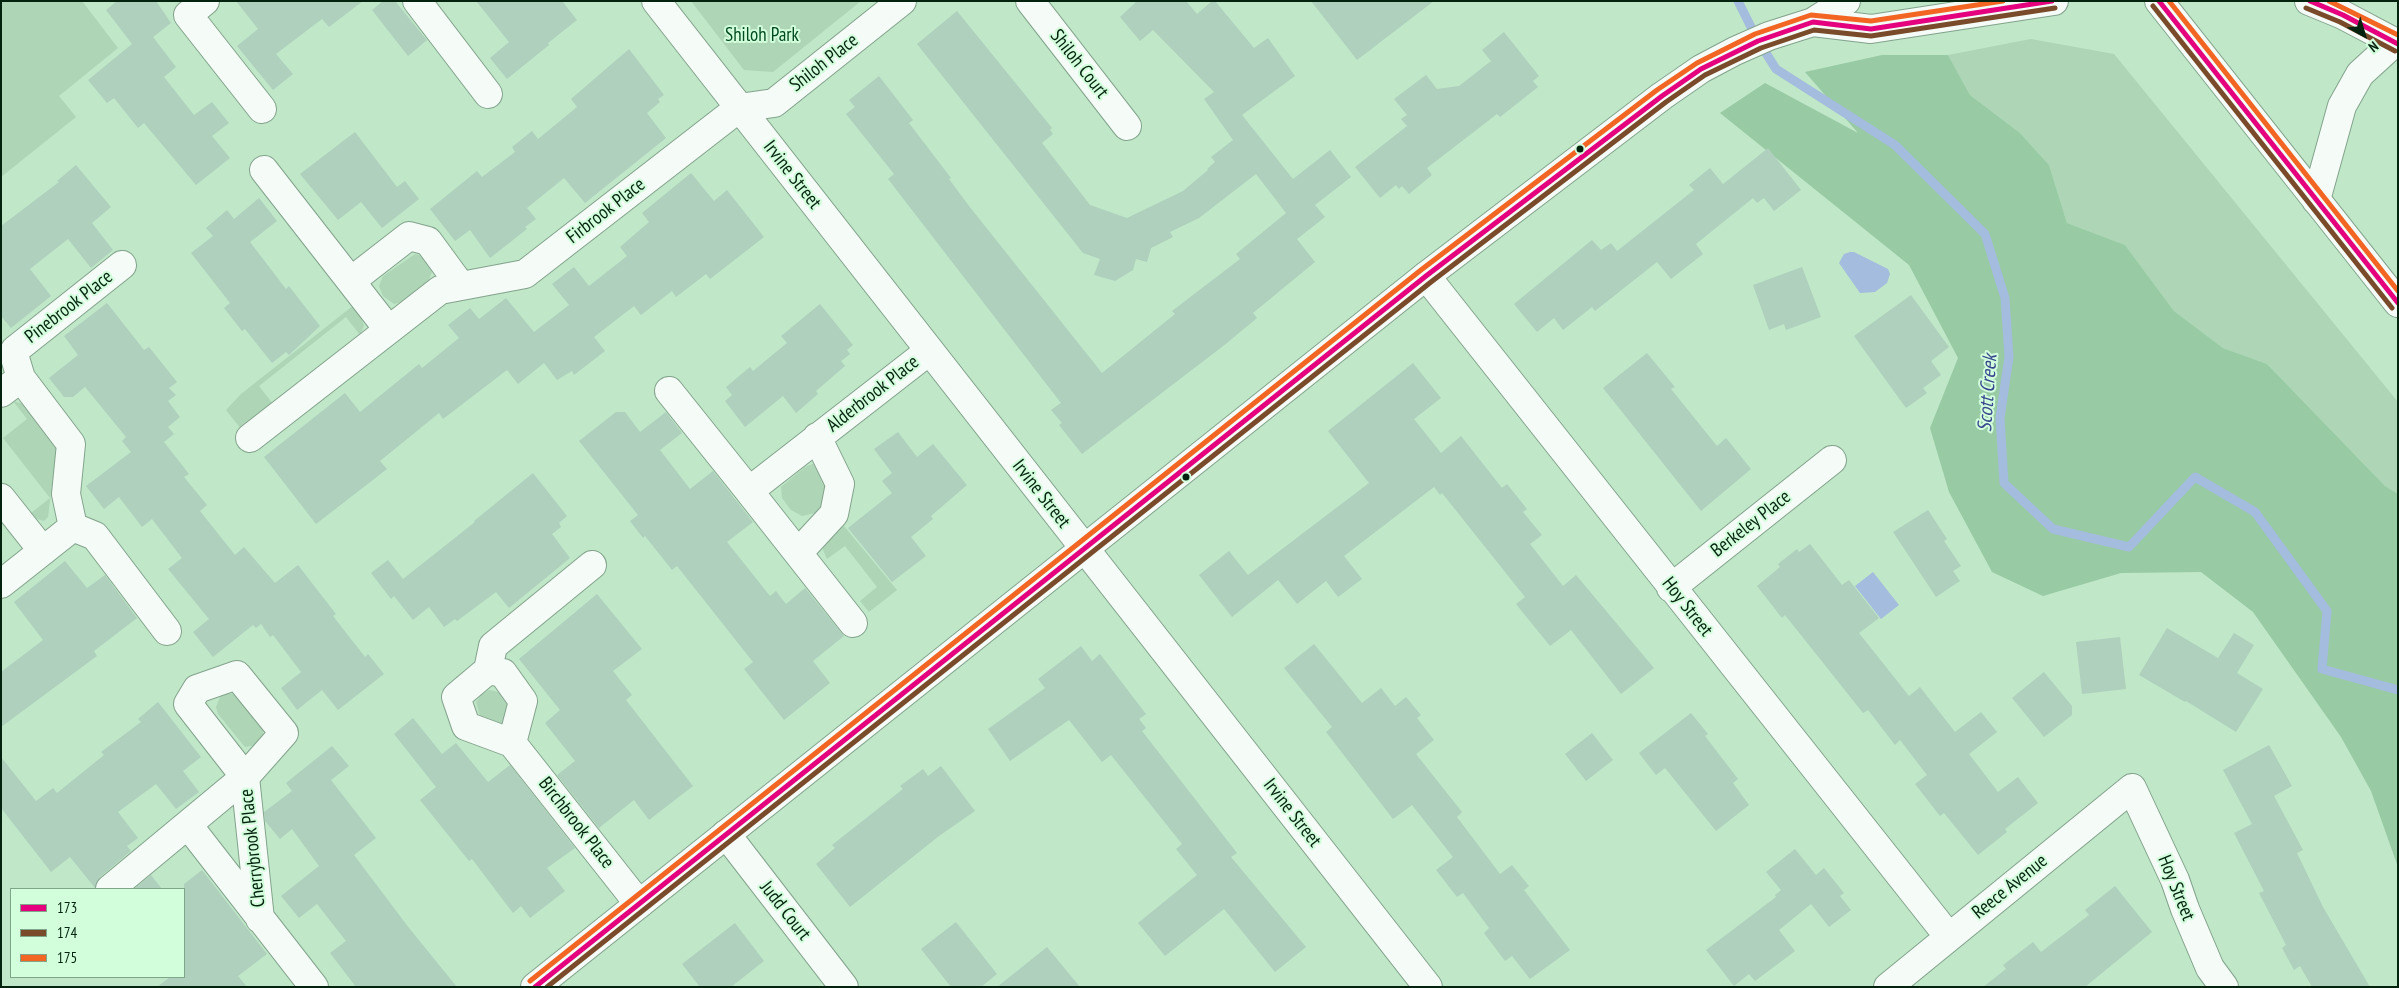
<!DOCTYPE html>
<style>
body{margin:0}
#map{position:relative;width:2399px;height:988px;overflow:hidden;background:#bfe7c8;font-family:"PT Sans Narrow",sans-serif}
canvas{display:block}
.frame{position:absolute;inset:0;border:2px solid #04230f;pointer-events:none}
.legend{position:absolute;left:10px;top:888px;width:175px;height:90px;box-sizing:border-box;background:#d2fedc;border:1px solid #80a68a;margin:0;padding:6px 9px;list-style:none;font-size:15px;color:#04230f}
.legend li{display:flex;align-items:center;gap:10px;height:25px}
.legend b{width:25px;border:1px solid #80a68a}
.north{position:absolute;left:2339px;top:10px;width:50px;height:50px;-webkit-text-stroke:4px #d2fedc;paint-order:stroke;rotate:141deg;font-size:14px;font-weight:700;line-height:20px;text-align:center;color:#04230f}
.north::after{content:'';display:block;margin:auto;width:18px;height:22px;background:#04230f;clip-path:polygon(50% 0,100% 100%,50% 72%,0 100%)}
</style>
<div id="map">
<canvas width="2399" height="988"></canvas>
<div class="frame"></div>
<ul class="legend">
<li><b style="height:6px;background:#e5007d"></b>173</li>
<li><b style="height:6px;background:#7a4b2a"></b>174</li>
<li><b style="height:6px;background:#f26522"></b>175</li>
</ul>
<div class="north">N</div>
</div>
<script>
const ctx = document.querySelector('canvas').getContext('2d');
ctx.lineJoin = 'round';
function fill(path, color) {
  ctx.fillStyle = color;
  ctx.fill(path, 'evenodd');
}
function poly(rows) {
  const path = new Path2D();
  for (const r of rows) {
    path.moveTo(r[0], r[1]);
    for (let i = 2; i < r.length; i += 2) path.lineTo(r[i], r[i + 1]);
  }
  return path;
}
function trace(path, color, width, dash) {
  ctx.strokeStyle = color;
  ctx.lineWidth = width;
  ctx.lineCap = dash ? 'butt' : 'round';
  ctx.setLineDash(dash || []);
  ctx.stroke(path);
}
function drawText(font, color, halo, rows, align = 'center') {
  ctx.font = font + ' "PT Sans Narrow",sans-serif';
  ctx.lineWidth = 4;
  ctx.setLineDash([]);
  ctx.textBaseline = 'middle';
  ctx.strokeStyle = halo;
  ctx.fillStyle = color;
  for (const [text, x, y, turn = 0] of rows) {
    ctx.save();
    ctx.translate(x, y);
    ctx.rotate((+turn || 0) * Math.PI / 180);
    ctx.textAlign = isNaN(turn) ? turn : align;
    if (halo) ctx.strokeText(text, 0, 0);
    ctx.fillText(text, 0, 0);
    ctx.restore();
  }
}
fill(poly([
 [1,1,82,1,118,48,59,96,76,117,1,177],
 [691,1,861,1,773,72,744,70],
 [2031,39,2114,54,2398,402,2398,494,2385,486,2267,364,2223,348,2174,311,2125,245,2067,223,2049,165,2020,133,1970,95,1948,55],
 [415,254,424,256,430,264,432,272,428,282,406,301,394,304,383,296,379,286,383,276],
 [354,305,360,314,364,326,360,335,346,317,259,386,273,404,245,434,226,410,241,394],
 [13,401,27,405,57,444,48,517,44,521,37,519,31,513,50,498,3,438,27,419],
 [815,463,823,465,829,500,815,513,802,516,791,510,782,498,781,487,805,467],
 [844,526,897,590,869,612,860,601,877,587,845,546,827,559,823,550,824,542],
 [489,690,499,692,508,698,510,709,507,724,487,722,480,717,476,702,481,695],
 [226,693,239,695,263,725,263,736,258,745,245,747,218,714,216,707,220,697]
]), '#add5b6');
fill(poly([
 [1882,55,1948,55,1970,95,2020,133,2049,165,2067,223,2125,245,2174,311,2223,348,2267,364,2385,486,2398,494,2398,867,2371,791,2341,737,2253,612,2201,572,2121,573,2043,596,1992,572,1949,492,1930,428,1958,358,1909,265,1720,113,1765,83,1858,133,1805,72]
]), '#98caa4');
fill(poly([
 [1850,252,1854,252,1888,269,1890,274,1887,283,1875,292,1860,293,1839,263,1844,254],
 [1873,572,1899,605,1881,619,1855,586]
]), '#a4bcdd');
trace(poly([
 [1738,1,1757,39,1776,69,1895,145,1985,234,2005,298,2009,357,2000,418,2004,483,2053,529,2129,547,2195,477,2255,512,2327,611,2322,669,2398,690]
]), '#a4bcdd', 9);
fill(poly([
 [117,1,156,1,171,23,153,37,176,67,164,77,194,115,212,102,229,123,212,136,230,158,196,185,144,123,138,128,114,98,107,103,88,80,132,44,106,10],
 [236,1,363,1,329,27,322,19,276,54,293,74,273,90,237,46,258,29],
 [383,1,395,1,427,40,408,56,372,10],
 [476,1,562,1,577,20,548,43,549,45,507,79,490,58,509,42],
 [1137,1,1186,1,1197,14,1212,1,1215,1,1254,48,1268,38,1295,76,1242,115,1293,179,1330,150,1351,177,1315,205,1325,217,1297,239,1315,262,1253,313,1257,318,1227,343,1082,454,1059,425,1062,423,1051,410,1061,403,888,179,894,174,846,114,855,107,849,100,879,76,913,120,909,123,951,178,949,179,969,206,1102,373,1175,314,1172,311,1240,259,1236,254,1286,213,1256,174,1199,218,1170,232,1173,237,1151,248,1147,262,1136,259,1133,270,1115,281,1094,275,1100,259,1083,253,917,44,957,11,1052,128,1050,130,1053,134,1042,143,1090,205,1127,218,1183,191,1208,170,1207,169,1215,162,1211,157,1233,140,1204,99,1214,92,1153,30,1140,41,1120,17],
 [1311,1,1434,1,1357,60],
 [1504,32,1539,76,1533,81,1538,87,1500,117,1497,114,1427,168,1432,175,1409,194,1402,186,1399,189,1396,185,1380,198,1355,167,1407,126,1401,119,1407,115,1394,99,1426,75,1437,89,1459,86,1491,61,1482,50],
 [629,49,664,95,658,99,660,102,647,113,666,138,585,203,564,178,527,208,536,219,525,227,527,229,490,258,470,230,455,241,430,209,477,171,482,177,515,152,512,147,532,131,538,139,577,107,571,99],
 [355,132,397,187,405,181,419,199,382,228,361,202,338,220,300,174],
 [1768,148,1801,190,1774,211,1764,198,1757,203,1753,198,1696,244,1703,254,1671,279,1657,262,1595,311,1592,307,1563,330,1554,318,1537,332,1514,304,1592,240,1601,250,1611,243,1617,251,1694,190,1689,185,1710,168,1723,184],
 [76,165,111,207,92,223,113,250,91,268,68,239,30,269,51,296,11,328,1,316,1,226,59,182,57,181],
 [691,173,714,201,727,190,764,237,710,279,706,274,676,297,672,291,641,315,634,306,594,337,605,351,574,375,572,371,557,380,544,363,518,384,507,370,443,419,439,413,380,461,387,469,316,524,264,457,345,393,360,412,419,364,422,368,459,338,448,325,470,308,479,319,506,298,534,332,569,305,552,284,574,267,589,286,627,256,620,247,649,222,642,213],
 [259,198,277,221,250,242,286,289,289,286,320,326,289,355,286,352,272,363,245,329,242,331,224,308,230,303,191,253,213,236,206,228,227,210,234,219],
 [1802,267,1821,317,1786,330,1784,324,1769,330,1753,285],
 [1911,295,1949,347,1931,361,1941,375,1923,388,1927,393,1906,408,1854,336],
 [107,303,144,350,149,347,177,382,169,388,176,395,168,401,180,417,168,427,174,434,164,442,189,474,184,477,207,505,200,511,235,555,244,547,275,583,298,565,336,614,333,616,365,657,368,654,384,674,338,710,322,690,297,710,281,688,301,672,273,635,270,637,261,624,256,628,253,625,213,657,193,632,209,619,168,569,182,558,152,519,142,527,119,497,104,509,86,486,131,452,122,441,126,437,85,387,73,397,64,397,49,378,78,355,64,336],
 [820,304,853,345,847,350,850,354,841,361,845,366,816,391,818,394,796,413,783,396,745,427,725,401,732,395,726,387,750,367,753,371,787,343,781,336],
 [1647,353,1675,387,1671,389,1717,446,1726,438,1751,469,1701,511,1603,388],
 [1413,363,1441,398,1414,419,1441,453,1461,436,1502,488,1507,484,1527,509,1523,512,1542,535,1530,544,1563,586,1576,575,1654,668,1621,694,1571,630,1550,646,1516,604,1525,597,1442,493,1440,495,1434,487,1344,556,1362,579,1338,597,1326,581,1297,604,1278,580,1232,617,1199,575,1229,551,1248,575,1369,483,1328,431],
 [616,412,625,412,640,432,666,412,682,433,660,450,690,489,713,471,753,522,727,542,766,591,770,596,776,591,786,604,805,588,844,636,813,661,830,683,784,720,744,669,753,662,677,566,672,570,645,536,643,538,630,521,638,515,579,441],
 [898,432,917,457,933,444,967,485,931,516,933,519,911,537,926,556,892,582,848,528,892,493,882,481,892,473,874,449],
 [533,473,567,516,559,523,561,527,552,534,570,558,509,608,496,592,457,621,455,619,444,627,429,607,413,620,394,596,391,599,371,573,388,560,403,579,475,522,474,521],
 [1928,510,1947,539,1944,541,1961,566,1953,571,1960,581,1936,597,1893,532],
 [1810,544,1842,585,1849,580,1879,618,1859,633,1909,696,1920,687,1955,732,1981,712,1997,732,1969,754,1998,792,2018,777,2038,803,2005,829,2007,832,1978,855,1944,813,1940,816,1915,784,1927,775,1900,740,1895,745,1868,710,1863,713,1785,615,1782,618,1757,586,1780,567,1778,564,1797,549,1799,552],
 [65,561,87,588,105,575,137,618,94,651,97,656,1,727,1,672,43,640,14,602],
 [597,594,642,649,613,671,632,695,626,700,693,786,649,820,634,800,599,828,557,775,575,761,545,723,560,710,519,659],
 [2167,628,2218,658,2234,633,2254,645,2237,673,2263,689,2236,732,2186,701,2185,702,2139,675],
 [2120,637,2126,689,2082,694,2076,642],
 [1314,644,1362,703,1381,688,1395,706,1406,697,1421,715,1417,718,1434,740,1416,754,1462,812,1457,817,1500,874,1512,865,1529,886,1524,890,1570,950,1530,979,1512,956,1505,961,1484,933,1489,928,1463,893,1457,897,1436,870,1453,857,1412,805,1393,819,1326,732,1332,727,1284,668],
 [1081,646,1092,661,1100,654,1146,714,1139,719,1146,728,1142,731,1237,853,1231,857,1306,947,1275,972,1224,909,1165,956,1138,923,1197,875,1176,849,1182,844,1111,755,1102,762,1069,720,1010,761,988,729,1045,688,1038,679],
 [2044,672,2072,706,2072,715,2044,737,2012,698],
 [158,702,201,757,183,771,199,792,176,809,156,784,118,812,138,838,127,846,131,851,100,877,95,888,70,857,51,872,1,808,1,757,36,801,53,788,57,793,104,755,101,752,141,722,138,719],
 [1691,713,1708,734,1705,736,1738,779,1733,783,1749,805,1716,831,1665,768,1656,775,1639,753],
 [413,718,442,754,456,743,488,782,510,765,575,848,547,868,565,891,530,918,521,906,513,913,472,859,469,861,420,800,436,787,394,734],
 [1592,733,1613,760,1586,781,1565,754],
 [2269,745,2292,786,2274,796,2303,850,2297,853,2323,907,2370,987,2312,987,2300,966,2294,970,2282,948,2286,945,2259,893,2264,891,2234,833,2252,824,2223,770],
 [332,746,349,766,331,780,376,838,354,855,409,928,457,987,356,987,330,953,346,941,317,904,299,918,281,896,319,866,292,829,280,839,265,821,264,812,292,791,286,783],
 [941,766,975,811,939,836,850,907,816,864,835,848,832,845,903,789,900,786,923,769,928,776],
 [1795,849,1816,875,1824,868,1844,893,1840,896,1851,910,1829,927,1811,904,1779,930,1795,951,1755,981,1749,974,1734,986,1706,950,1776,897,1775,895,1781,890,1766,872],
 [202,870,267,954,238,976,247,987,157,987,170,977,184,977,184,884],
 [151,875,162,889,134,889],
 [2115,886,2152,932,2085,987,1983,987,2006,969,2003,965,2033,942,2041,952,2089,915,2085,910],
 [956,922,997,974,981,987,951,987,921,949],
 [735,923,764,961,731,987,700,987,682,964],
 [1047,947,1080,987,997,987]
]), '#aed0bd');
const minor = poly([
 [205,1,188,15,262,109],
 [417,1,488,94],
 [656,1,1428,987],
 [1030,1,1127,126],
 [739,108,774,103,902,1],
 [264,170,388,329],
 [1426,276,1949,937],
 [351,281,409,236,428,241,461,286],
 [669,391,749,491],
 [1,393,21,378],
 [250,438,440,290,525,274,739,108],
 [1,498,43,551],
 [73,527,66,494,71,444,21,378,15,358,15,350,122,265],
 [73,527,95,536,167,631],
 [798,553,834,514,840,484,817,437],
 [592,565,493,646,488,670,456,697,466,726,512,743,639,904],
 [1,584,73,527],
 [1671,588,1832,460],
 [853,623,749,491,929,351],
 [488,670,503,673,523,701,512,743],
 [188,825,314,987],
 [726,834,844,987],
 [110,889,245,777,284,733,237,675,197,689,188,704,245,777,260,919],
 [1888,987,2132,788,2175,880,2185,909,2210,968,2224,987]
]);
const major = poly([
 [2159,1,2398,303],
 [2309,1,2343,15,2398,44],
 [1813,22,1871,29,2054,1],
 [2316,200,2342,106,2360,74,2395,42],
 [535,987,1426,276,1662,96,1701,69,1735,51,1769,36,1813,22,1846,1]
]);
trace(minor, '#83a38c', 30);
trace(major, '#83a38c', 30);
trace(minor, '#f5fbf7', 28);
trace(major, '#f5fbf7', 28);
trace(poly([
 [2159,1,2398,303],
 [2310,1,2343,15,2398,44],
 [535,987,1426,276,1662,96,1701,69,1758,41,1813,22,1871,29,2052,1]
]), '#e5007d', 5);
trace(poly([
 [2153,6,2392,308],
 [2306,8,2340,22,2395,51],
 [547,987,1431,282,1666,102,1705,75,1761,48,1814,30,1871,36,2055,8]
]), '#7a4b2a', 5);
trace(poly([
 [2169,1,2398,291],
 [2329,1,2398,35],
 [530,981,1421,270,1657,90,1697,63,1755,34,1811,15,1871,21,2003,1]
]), '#f26522', 5);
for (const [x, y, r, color] of [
 [1580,149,4.5,"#04230f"],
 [1186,477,4.5,"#04230f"]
]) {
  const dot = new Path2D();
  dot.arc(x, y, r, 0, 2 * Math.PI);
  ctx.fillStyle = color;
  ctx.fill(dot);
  trace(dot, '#d2fedc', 2);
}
drawText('19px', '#004a21', '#d2fedc', [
 ["Shiloh Park",762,36]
]);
drawText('19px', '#04230f', '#d2fedc', [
 ["Shiloh Place",824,63,-38],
 ["Shiloh Court",1079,64,52],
 ["Irvine Street",792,175,52],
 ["Firbrook Place",606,211,-38],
 ["Pinebrook Place",69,307,-38],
 ["Alderbrook Place",873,394,-38],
 ["Irvine Street",1041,494,52],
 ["Berkeley Place",1751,524,-38],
 ["Hoy Street",1687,607,52],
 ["Irvine Street",1292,813,52],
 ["Birchbrook Place",576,823,52],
 ["Cherrybrook Place",253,848,-96],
 ["Reece Avenue",2010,887,-39],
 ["Hoy Street",2176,888,68],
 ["Judd Court",785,911,52]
]);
drawText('italic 20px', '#38478f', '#d2fedc', [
 ["Scott Creek",1988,393,-86]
]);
</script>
